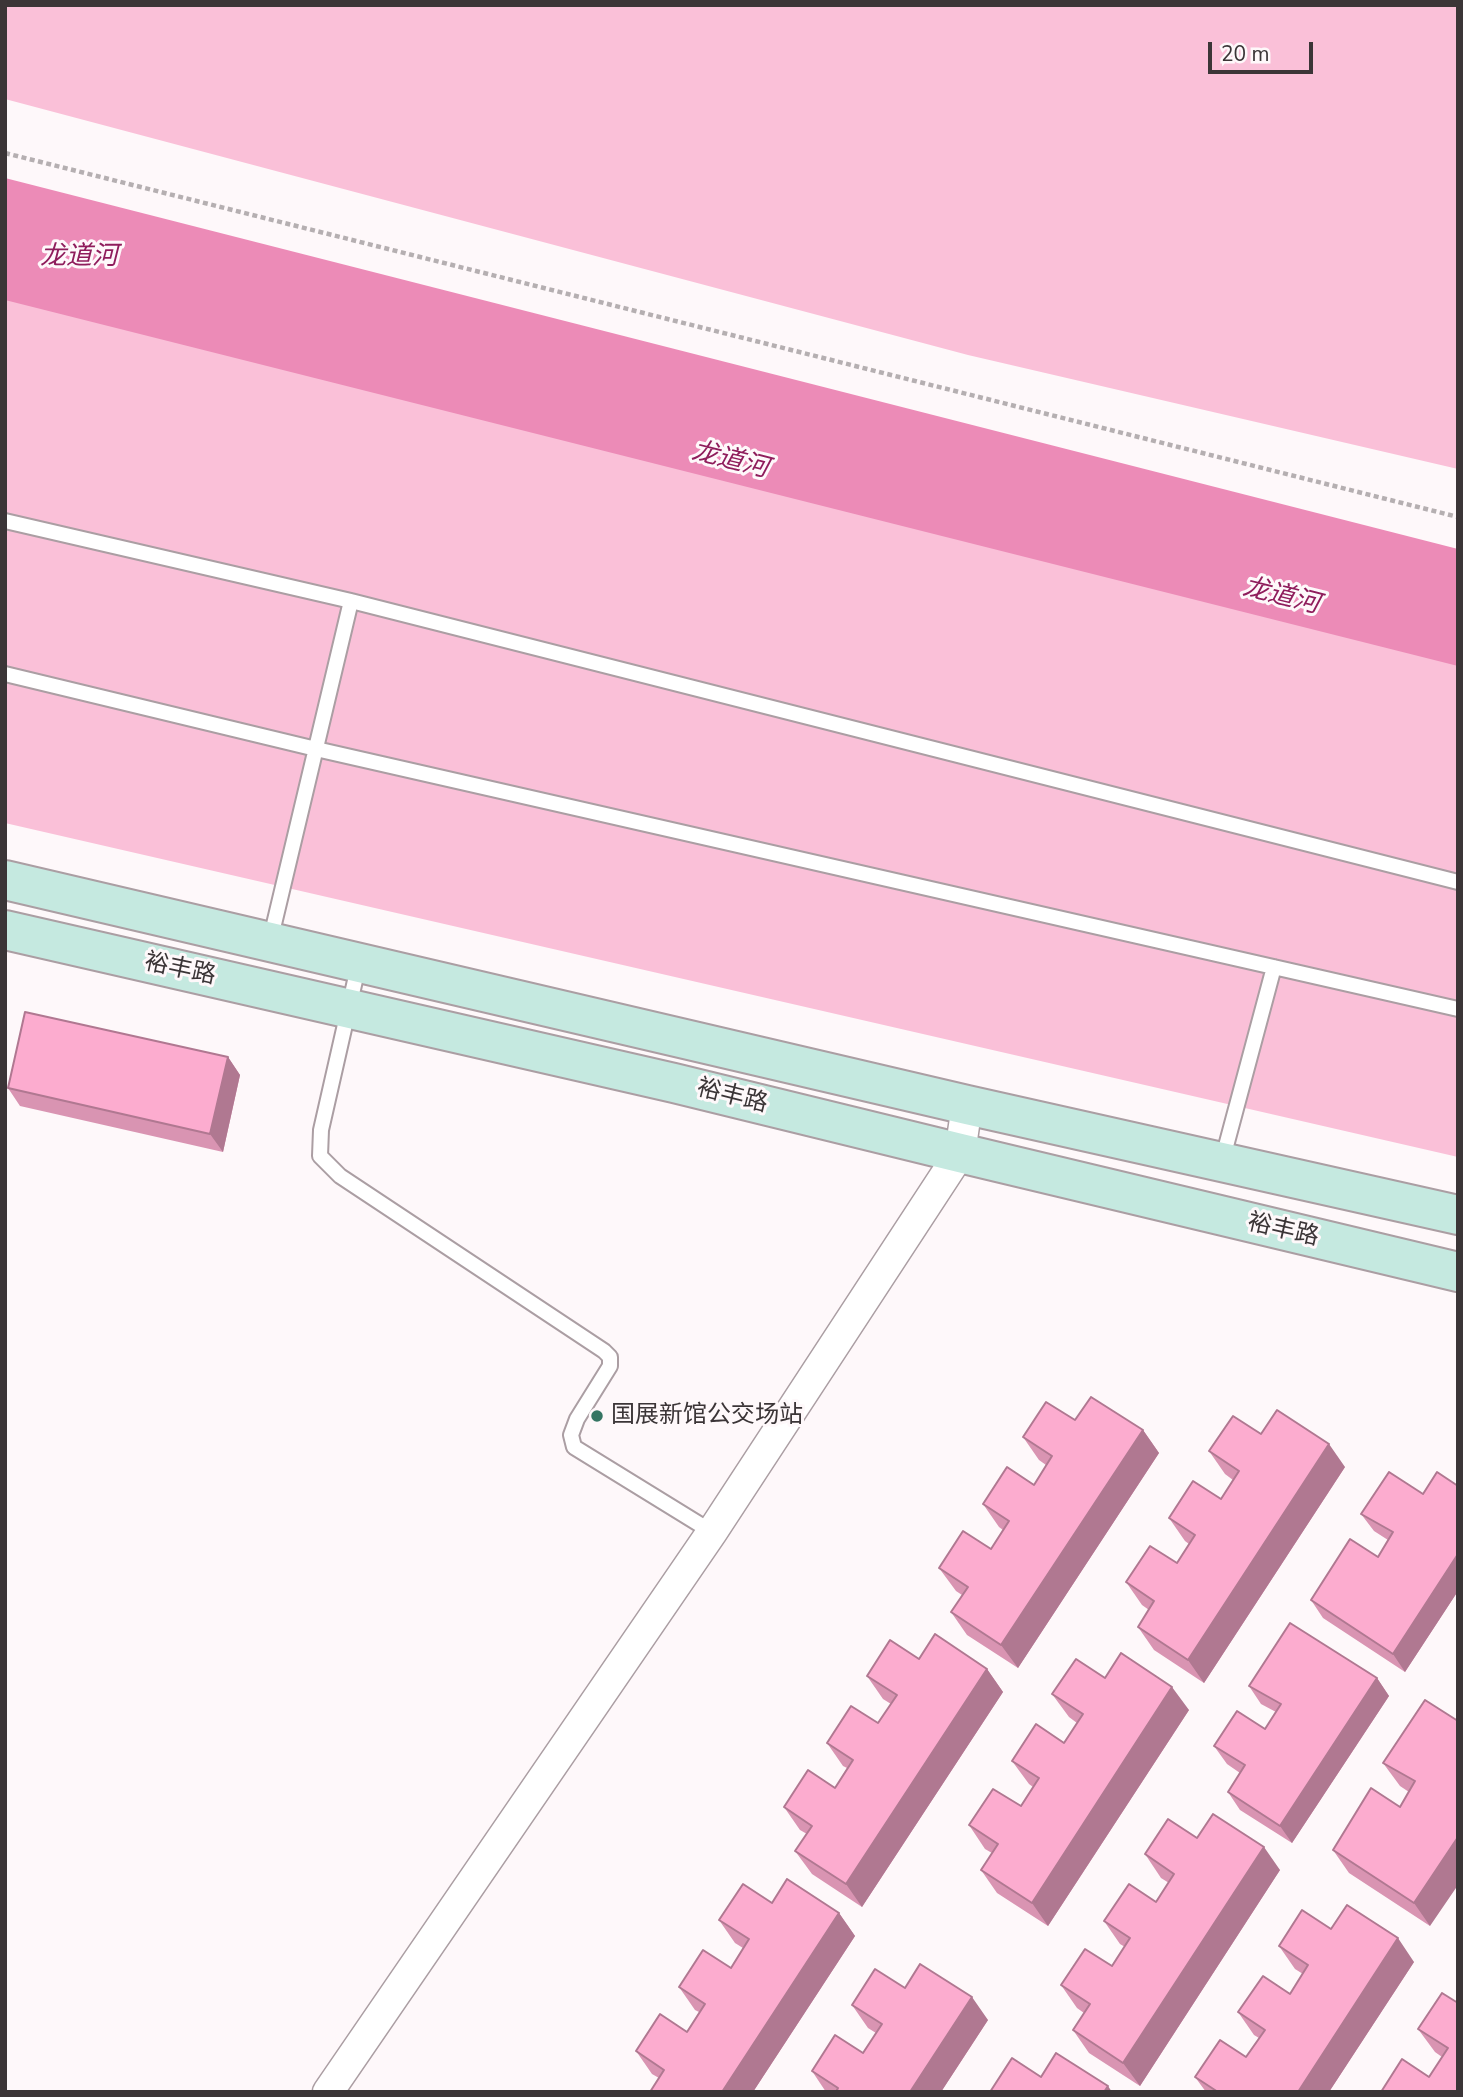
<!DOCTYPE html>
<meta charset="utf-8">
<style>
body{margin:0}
#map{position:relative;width:1463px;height:2097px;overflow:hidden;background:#fef8fa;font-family:"Nunito Sans",sans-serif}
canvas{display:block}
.frame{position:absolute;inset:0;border:7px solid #3b3537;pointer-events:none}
.scale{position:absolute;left:1208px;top:42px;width:105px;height:32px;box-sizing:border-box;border:4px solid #3b3537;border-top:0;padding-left:9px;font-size:21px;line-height:24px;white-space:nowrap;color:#3b3537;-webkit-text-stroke:5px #fef8fa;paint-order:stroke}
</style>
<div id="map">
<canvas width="1463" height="2097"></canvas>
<div class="frame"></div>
<div class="scale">20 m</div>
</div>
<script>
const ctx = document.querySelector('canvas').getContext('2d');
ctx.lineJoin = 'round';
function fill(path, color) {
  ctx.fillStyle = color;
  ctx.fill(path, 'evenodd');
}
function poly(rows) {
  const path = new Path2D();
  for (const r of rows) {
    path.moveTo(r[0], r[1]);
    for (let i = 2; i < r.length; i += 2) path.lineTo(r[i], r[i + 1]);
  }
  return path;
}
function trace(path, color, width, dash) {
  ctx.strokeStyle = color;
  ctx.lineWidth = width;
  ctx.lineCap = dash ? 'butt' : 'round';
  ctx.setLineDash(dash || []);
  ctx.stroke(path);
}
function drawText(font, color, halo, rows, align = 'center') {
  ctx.font = font + ' "Nunito Sans","Noto Sans SC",sans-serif';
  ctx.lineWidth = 6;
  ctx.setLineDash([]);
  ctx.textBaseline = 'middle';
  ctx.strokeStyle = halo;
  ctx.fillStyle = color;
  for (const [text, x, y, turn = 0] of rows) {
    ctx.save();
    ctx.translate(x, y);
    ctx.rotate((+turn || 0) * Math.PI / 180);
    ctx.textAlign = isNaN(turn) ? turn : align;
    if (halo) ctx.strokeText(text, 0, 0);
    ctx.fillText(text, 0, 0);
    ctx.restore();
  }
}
fill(poly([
 [5,5,1458,5,1458,469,968,355,5,99],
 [5,299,1458,664,1458,1157,5,823]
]), '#fac0d8');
fill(poly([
 [5,178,1458,549,1458,666,5,300]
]), '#ec8bb7');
const lane = poly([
 [5,521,351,601,1458,882],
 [5,674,316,749,1458,1009],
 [270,941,351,601],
 [359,963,321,1130,320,1156,340,1176,604,1351,610,1357,610,1366,577,1419,571,1435,574,1447,712,1532],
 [1222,1161,1274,967]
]);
const street = poly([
 [328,2092,712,1532,960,1153,967,1105]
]);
const secondary = poly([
 [5,880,967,1105,1458,1215],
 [5,930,674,1083,960,1153,1458,1272]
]);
trace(lane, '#ab9ea3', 18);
trace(street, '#ab9ea3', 33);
trace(secondary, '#ab9ea3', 42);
trace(poly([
 [5,153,1458,517]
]), '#b5afb1', 4.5, [5, 3.5]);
trace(lane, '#fff', 14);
trace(street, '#fff', 30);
trace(secondary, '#c5e9e0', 38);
fill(poly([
 [228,1057,240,1075,223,1152,20,1106,8,1088],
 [1075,1420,1143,1430,1159,1453,1018,1668,967,1635,951,1612,962,1595,956,1591,939,1568,991,1549,1003,1530,999,1527,983,1504,1034,1485,1046,1465,1039,1460,1023,1437],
 [1261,1434,1345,1467,1204,1683,1154,1650,1138,1627,1149,1610,1142,1605,1126,1582,1177,1563,1189,1544,1185,1541,1169,1518,1221,1499,1233,1480,1225,1474,1209,1451],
 [1458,1486,1458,1591,1405,1672,1323,1618,1311,1600,1378,1557,1388,1540,1374,1531,1361,1514,1423,1494],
 [919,1659,987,1669,1003,1692,862,1907,812,1874,795,1851,807,1834,800,1830,784,1807,835,1788,847,1768,843,1766,827,1743,878,1723,891,1704,883,1699,867,1676],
 [1105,1678,1189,1710,1048,1926,997,1893,981,1870,992,1853,985,1849,969,1825,1021,1806,1033,1787,1029,1784,1012,1761,1064,1743,1077,1723,1069,1717,1052,1694],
 [1377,1678,1389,1696,1292,1843,1240,1810,1228,1792,1240,1773,1227,1764,1214,1746,1265,1729,1276,1712,1261,1704,1249,1686],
 [1425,1700,1430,1926,1349,1873,1333,1850,1400,1807,1409,1792,1400,1786,1383,1763],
 [1197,1838,1280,1870,1140,2086,1089,2053,1073,2030,1084,2013,1077,2008,1061,1985,1112,1966,1125,1947,1120,1944,1104,1921,1156,1902,1169,1883,1161,1878,1145,1854],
 [772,1903,839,1913,855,1936,753,2092,650,2092,659,2078,652,2074,636,2051,687,2032,699,2012,695,2010,679,1987,731,1968,743,1948,735,1943,719,1920],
 [1331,1929,1414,1962,1329,2092,1206,2092,1195,2077,1246,2057,1259,2038,1254,2035,1238,2012,1290,1994,1303,1974,1295,1969,1279,1946],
 [905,1988,988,2020,941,2092,826,2092,812,2071,863,2053,876,2033,868,2028,852,2005],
 [1458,2003,1458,2092,1429,2077,1442,2057,1435,2052,1418,2029]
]), '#d994b2');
fill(poly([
 [228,1057,240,1075,223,1152,210,1134],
 [1143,1430,1159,1453,1018,1668,1001,1645],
 [1329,1444,1345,1467,1204,1683,1188,1660],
 [1458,1554,1458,1591,1405,1672,1393,1654],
 [987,1669,1003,1692,862,1907,846,1884],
 [1377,1678,1389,1696,1292,1843,1280,1826],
 [1172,1687,1189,1710,1048,1926,1032,1903],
 [1458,1837,1458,1885,1430,1926,1414,1903],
 [1264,1847,1280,1870,1140,2086,1123,2063],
 [839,1913,855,1936,753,2092,722,2092],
 [1398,1938,1414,1962,1329,2092,1298,2092],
 [972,1997,988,2020,941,2092,910,2092],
 [1108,2086,1112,2092,1104,2092]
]), '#b07891');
const building = poly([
 [25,1012,228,1057,210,1134,8,1088,25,1012],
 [1091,1397,1143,1430,1001,1645,951,1612,968,1587,939,1568,963,1531,991,1549,1009,1521,983,1504,1007,1467,1034,1485,1052,1456,1023,1437,1046,1402,1075,1420,1091,1397],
 [1277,1410,1329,1444,1188,1660,1138,1627,1154,1601,1126,1582,1150,1546,1177,1563,1195,1535,1169,1518,1193,1481,1221,1499,1239,1471,1209,1451,1233,1416,1261,1434,1277,1410],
 [1389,1472,1423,1494,1437,1472,1458,1486,1458,1554,1393,1654,1311,1600,1350,1539,1378,1557,1393,1532,1361,1514,1389,1472],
 [1290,1623,1377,1678,1280,1826,1228,1792,1245,1765,1214,1746,1237,1711,1265,1729,1281,1704,1249,1686,1290,1623],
 [935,1634,987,1669,846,1884,795,1851,812,1826,784,1807,808,1770,835,1788,853,1760,827,1743,851,1706,878,1723,897,1695,867,1676,890,1640,919,1659,935,1634],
 [1121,1653,1172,1687,1032,1903,981,1870,998,1844,969,1825,993,1789,1021,1806,1039,1778,1012,1761,1036,1724,1064,1743,1083,1714,1052,1694,1076,1659,1105,1678,1121,1653],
 [1425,1700,1458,1721,1458,1837,1414,1903,1333,1850,1371,1788,1400,1807,1415,1781,1383,1763,1425,1700],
 [1213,1814,1264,1847,1123,2063,1073,2030,1090,2004,1061,1985,1085,1949,1112,1966,1130,1938,1104,1921,1129,1884,1156,1902,1174,1874,1145,1854,1168,1819,1197,1838,1213,1814],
 [787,1879,839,1913,722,2092,650,2092,664,2070,636,2051,660,2014,687,2032,705,2004,679,1987,703,1950,731,1968,749,1939,719,1920,743,1884,772,1903,787,1879],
 [1347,1905,1398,1938,1298,2092,1218,2092,1195,2077,1220,2040,1246,2057,1265,2030,1238,2012,1263,1976,1290,1994,1308,1965,1279,1946,1302,1910,1331,1929,1347,1905],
 [920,1964,972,1997,910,2092,836,2092,838,2088,812,2071,835,2035,863,2053,882,2024,852,2005,875,1969,905,1988,920,1964],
 [1442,1993,1458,2003,1458,2092,1381,2092,1402,2059,1429,2077,1448,2048,1418,2029,1442,1993],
 [1056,2053,1108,2086,1104,2092,990,2092,1012,2058,1041,2077,1056,2053]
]);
fill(building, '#fcaccf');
trace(building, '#b07891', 2);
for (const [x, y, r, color] of [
 [597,1416,7,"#357563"]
]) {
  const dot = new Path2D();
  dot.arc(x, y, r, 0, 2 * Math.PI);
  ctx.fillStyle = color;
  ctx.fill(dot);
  trace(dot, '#fef8fa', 2.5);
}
drawText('24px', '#3b3537', '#fef8fa', [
 ["裕丰路",180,970,12],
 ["裕丰路",732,1097,14],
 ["裕丰路",1283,1231,13]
]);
drawText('24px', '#3b3537', '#fef8fa', [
 ["国展新馆公交场站",611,1416]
], 'left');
drawText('italic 26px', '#8f1d5c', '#fef8fa', [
 ["龙道河",79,258],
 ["龙道河",730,461,14],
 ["龙道河",1281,597,14]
]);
</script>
